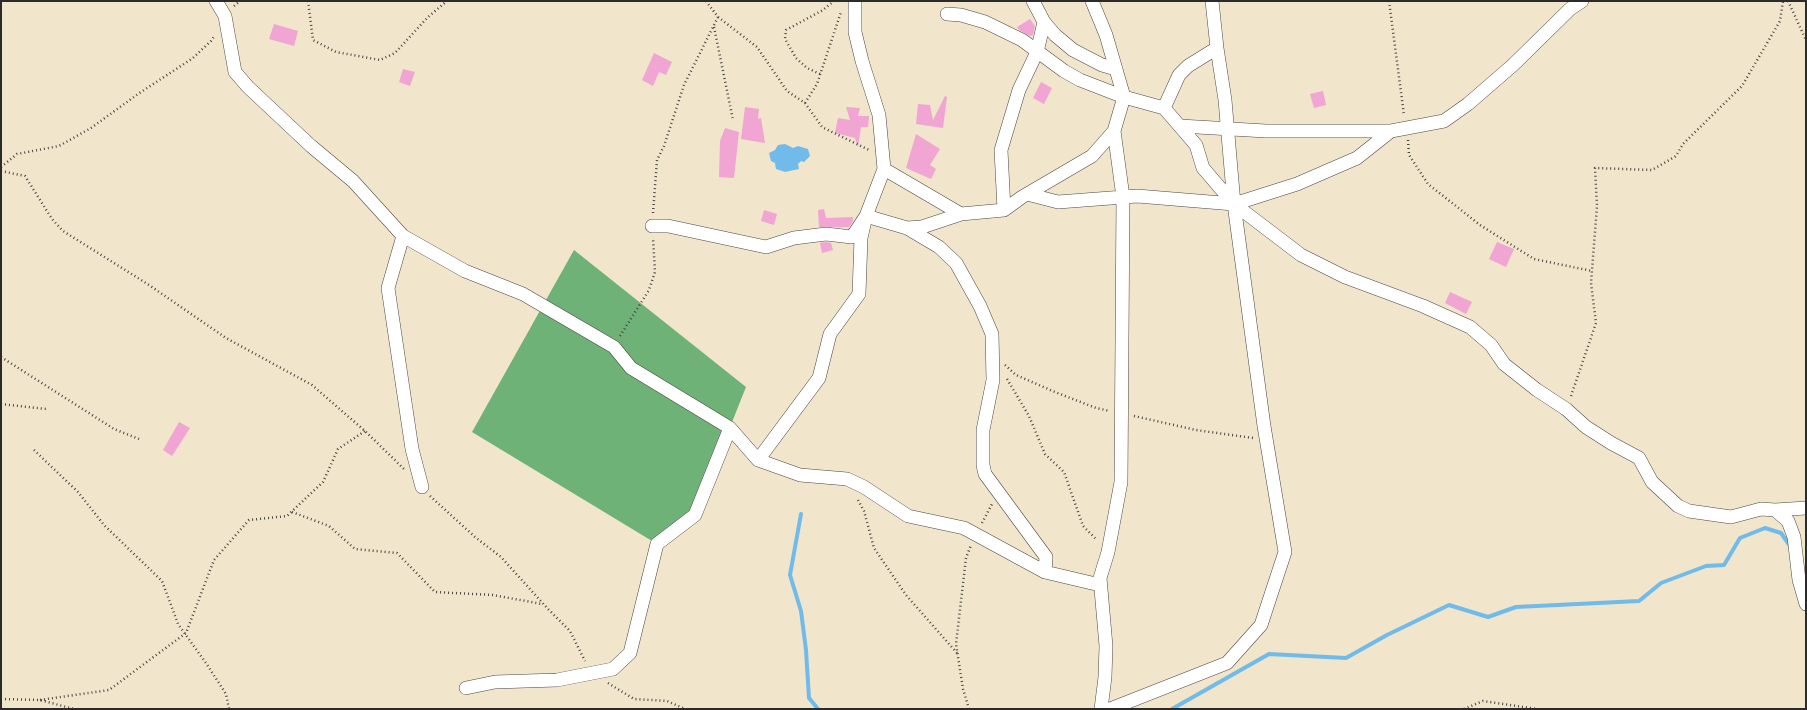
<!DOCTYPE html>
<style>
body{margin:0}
#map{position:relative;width:1807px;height:710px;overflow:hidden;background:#f1e5cc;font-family:"Playpen Sans",sans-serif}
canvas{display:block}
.frame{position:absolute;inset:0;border:2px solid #2b2b2b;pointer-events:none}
</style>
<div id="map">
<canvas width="1807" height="710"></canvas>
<div class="frame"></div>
</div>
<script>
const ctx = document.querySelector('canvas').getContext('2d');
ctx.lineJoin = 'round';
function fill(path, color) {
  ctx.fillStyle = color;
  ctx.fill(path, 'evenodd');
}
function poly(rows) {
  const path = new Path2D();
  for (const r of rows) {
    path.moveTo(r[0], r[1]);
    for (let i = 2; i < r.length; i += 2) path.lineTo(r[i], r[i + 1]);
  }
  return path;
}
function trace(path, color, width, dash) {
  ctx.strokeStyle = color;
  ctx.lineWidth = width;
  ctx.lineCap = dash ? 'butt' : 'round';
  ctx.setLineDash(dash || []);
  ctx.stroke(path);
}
fill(poly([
 [574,250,746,387,695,515,657,544,472,432]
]), '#6fb277');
fill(poly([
 [785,144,793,148,798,146,808,149,810,156,804,162,801,161,798,164,799,169,785,172,776,169,775,163,771,161,769,153,775,150,778,145]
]), '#70bbe9');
trace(poly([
 [801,514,790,575,801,611,806,650,809,698,818,709],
 [1172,709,1269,654,1346,658,1387,635,1449,605,1488,617,1516,607,1639,601,1661,583,1706,566,1724,565,1740,538,1765,528,1781,533,1790,546]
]), '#70bbe9', 4);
fill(poly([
 [1030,19,1035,26,1033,35,1030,36,1019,30,1017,27],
 [274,24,298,31,294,46,269,39],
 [654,53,672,62,666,75,659,72,653,86,642,80],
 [403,69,415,72,410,86,399,82],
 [1041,82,1052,88,1044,104,1033,98],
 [1323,91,1326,105,1314,108,1310,94],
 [945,96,947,97,943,128,916,124,918,104,930,105,933,120],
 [745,107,759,109,758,119,761,118,765,143,741,139],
 [846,107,860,108,858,116,869,116,868,127,861,127,858,147,855,138,835,133,838,118,850,120],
 [725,128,739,132,734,178,719,177,720,141],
 [916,134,940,149,930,165,936,169,931,179,906,168],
 [824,209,826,218,853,217,853,221,849,227,819,227,818,210],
 [764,210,777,214,774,225,761,221],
 [826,242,831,243,833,250,822,253,820,243],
 [1497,242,1514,249,1506,267,1489,259],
 [1450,292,1472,302,1466,314,1445,303],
 [179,422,190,428,172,456,163,450]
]), '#f0a5d2');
const street = poly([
 [216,1,225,16,235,72,248,87,311,146,353,181,403,236,465,271,523,294,614,347,631,368,730,428,758,460,800,475,847,479,864,487,908,516,964,528,1045,572,1100,585],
 [1033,1,1044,22,1055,35,1073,50,1102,65,1116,69],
 [1092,1,1106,35,1124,97,1114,131,1123,197,1121,482,1108,552,1100,578,1106,646,1105,677,1101,709],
 [947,14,961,15,985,22,1022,40,1064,71,1080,80,1124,97,1164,108,1196,145,1203,168,1234,204,1301,255,1345,277,1423,306,1470,327,1491,345,1504,364,1537,390,1566,409,1586,427,1611,443,1639,458,1652,482,1678,506,1689,511,1731,517,1761,509,1775,510,1788,521,1794,537,1799,580,1806,604],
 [1164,108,1179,75,1188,66,1217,48],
 [1180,126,1266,131,1391,131,1444,121,1468,104,1513,65,1570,9,1582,1],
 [884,169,961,214],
 [1027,194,1058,202,1137,196,1234,204,1297,184,1357,158,1391,131],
 [1004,210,1001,150,1019,90,1037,52,1044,22],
 [652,226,668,226,766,247,794,238,826,234,852,237,866,216,907,228,922,227,961,214,1004,210,1022,197,1092,156,1114,131],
 [907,228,939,247,956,263,980,306,992,334,993,380,983,430,983,465,985,474,1046,557,1045,572],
 [403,236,388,288,412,449,422,487],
 [758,460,819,378,830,334,859,294,861,238,866,216,884,169,879,115,862,61,855,32,855,1],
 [1775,510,1806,508],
 [466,688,495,682,557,680,613,669,630,653,657,544,695,515,730,428],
 [1110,709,1227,663,1261,625,1285,552,1264,426,1234,204,1225,100,1217,48,1212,1]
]);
trace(street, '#494743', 14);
trace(poly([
 [308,1,313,40,336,52,380,60,395,53,428,17,447,1],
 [706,1,718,17,757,47,787,91,805,103,822,127,869,150],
 [1389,1,1404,115],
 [1788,1,1806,40],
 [234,6,240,1],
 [714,27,733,120],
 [820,74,807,68,796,58,785,39,786,30,823,10,834,1],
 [805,103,817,84,841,12],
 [1408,140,1409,155,1428,184,1480,225,1534,259,1592,271],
 [1,167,17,154,59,146,91,128,138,94,193,58,211,41,215,35],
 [1,171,25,176,52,219,63,231,149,285,226,338,312,385,365,431,404,469],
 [653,213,657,160,664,146,684,85,718,17],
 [620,336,649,290,655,272,653,238],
 [1,357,114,429,139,439],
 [1005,365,1016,375,1055,392,1096,408,1110,411],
 [1007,379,1029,416,1045,454,1064,472,1083,526,1097,540],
 [1571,396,1596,323,1591,283,1597,206,1595,168,1652,170,1676,156,1683,144,1742,86,1780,21,1783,1],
 [1,404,46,409],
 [1134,416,1196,430,1253,438],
 [34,450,78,492,104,525,162,581,178,624,206,663,226,694,229,709],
 [430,496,475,537,501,557,548,609,570,631,585,661],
 [858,500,864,511,874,548,906,595,957,653],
 [292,512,329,526,355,549,397,553,435,592,493,595,542,604],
 [982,523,992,504],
 [608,683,634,699,667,701,685,709],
 [1,699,40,700,74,709],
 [40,700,109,690,186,633,214,560,249,520,287,516,323,482,338,449,365,431],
 [969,709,963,689,956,644,966,558,971,545],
 [1464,709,1483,701,1537,709]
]), '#494743', 2.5, [1, 3]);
trace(street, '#fff', 13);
</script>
